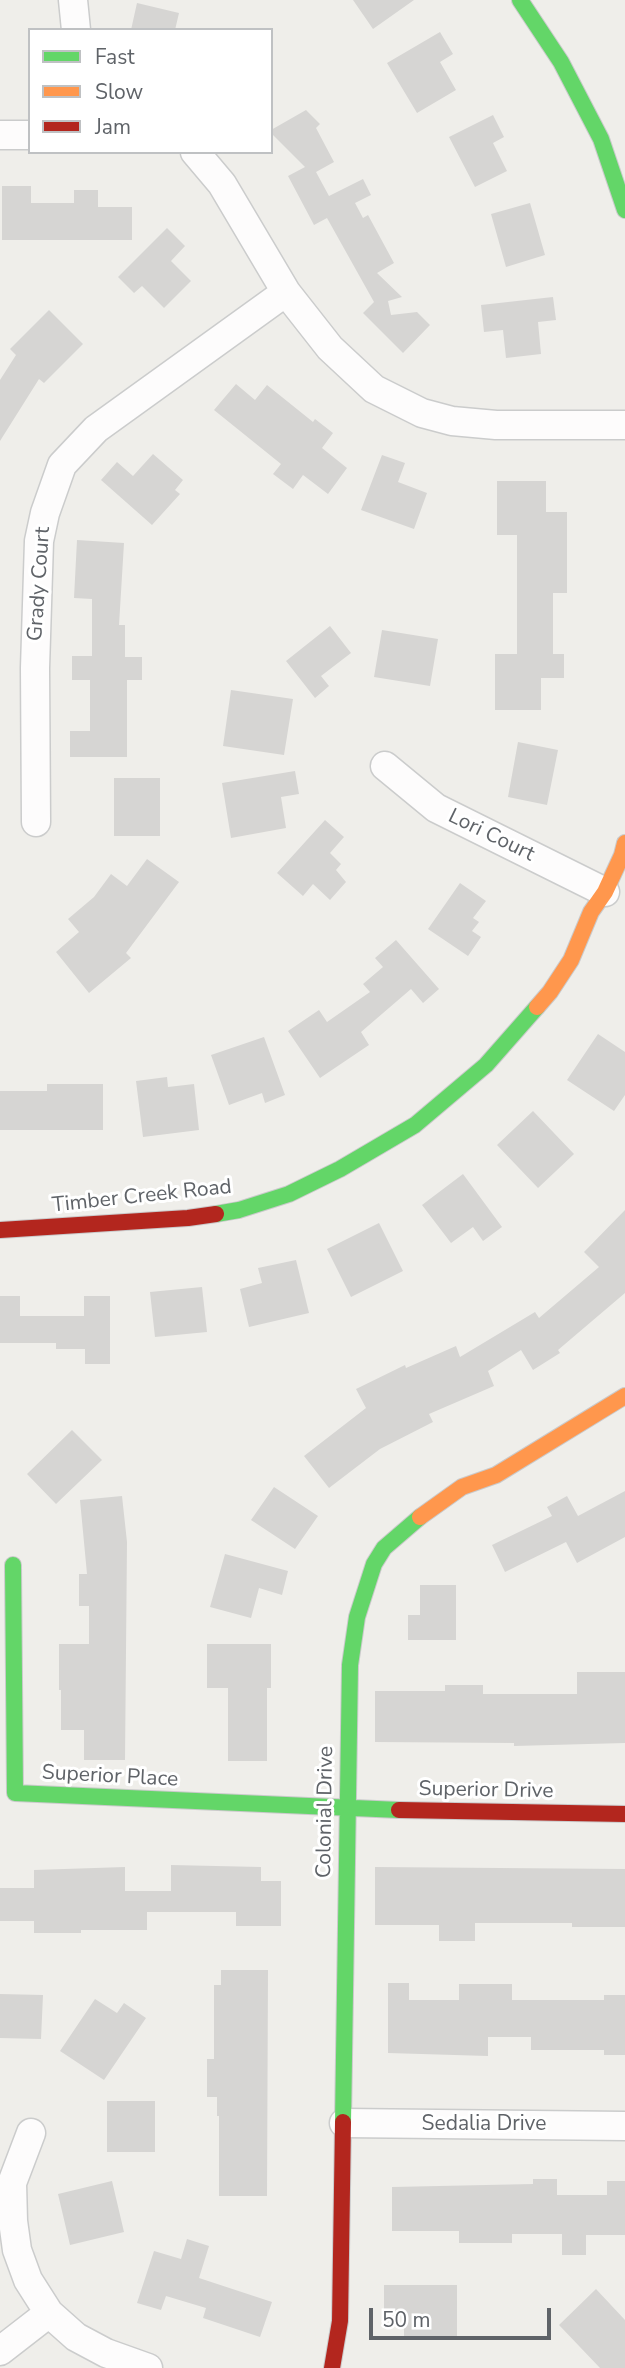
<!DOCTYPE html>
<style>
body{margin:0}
#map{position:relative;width:625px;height:2368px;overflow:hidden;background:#efeeea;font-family:"Nunito Sans",sans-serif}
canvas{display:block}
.legend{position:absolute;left:28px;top:28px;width:245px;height:126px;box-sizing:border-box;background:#fff;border:2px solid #bfc1c3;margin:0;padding:9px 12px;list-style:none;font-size:21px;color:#5f6368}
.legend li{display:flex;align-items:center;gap:14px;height:35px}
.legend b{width:35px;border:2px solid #bfc1c3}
.scale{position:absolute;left:369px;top:2308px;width:182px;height:32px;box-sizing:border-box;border:4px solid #5f6368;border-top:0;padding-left:9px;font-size:21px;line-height:24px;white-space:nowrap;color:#5f6368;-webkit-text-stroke:5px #fff;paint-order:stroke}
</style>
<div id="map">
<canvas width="625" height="2368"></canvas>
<ul class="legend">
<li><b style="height:9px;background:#63d668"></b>Fast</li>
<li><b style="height:9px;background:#ff974d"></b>Slow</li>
<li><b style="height:9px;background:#b3261e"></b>Jam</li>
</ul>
<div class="scale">50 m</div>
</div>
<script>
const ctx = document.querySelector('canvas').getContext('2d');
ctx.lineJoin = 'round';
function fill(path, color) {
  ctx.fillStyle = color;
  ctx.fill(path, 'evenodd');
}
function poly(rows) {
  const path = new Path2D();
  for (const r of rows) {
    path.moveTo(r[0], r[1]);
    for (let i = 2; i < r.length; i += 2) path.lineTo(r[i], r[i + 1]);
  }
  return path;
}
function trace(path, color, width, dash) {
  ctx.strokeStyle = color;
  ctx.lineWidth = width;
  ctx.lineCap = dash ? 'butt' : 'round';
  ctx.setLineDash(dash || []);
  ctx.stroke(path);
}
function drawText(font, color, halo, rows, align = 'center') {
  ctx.font = font + ' "Nunito Sans",sans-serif';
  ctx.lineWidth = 6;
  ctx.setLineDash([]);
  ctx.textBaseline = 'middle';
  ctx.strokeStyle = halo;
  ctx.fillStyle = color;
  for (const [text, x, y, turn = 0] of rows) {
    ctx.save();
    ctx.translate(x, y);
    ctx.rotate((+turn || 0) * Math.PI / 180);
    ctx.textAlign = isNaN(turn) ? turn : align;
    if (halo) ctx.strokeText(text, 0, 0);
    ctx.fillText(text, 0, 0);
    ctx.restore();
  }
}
fill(poly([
 [353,0,414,0,373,29],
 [137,3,179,13,175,30,131,30],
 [440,32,453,54,440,62,456,90,417,113,387,63],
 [306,110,320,124,316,128,334,162,316,172,329,196,363,179,371,195,355,203,363,218,368,215,394,263,377,273,402,297,388,301,391,315,417,312,430,325,403,353,363,313,374,302,327,218,314,225,288,176,305,167,271,133,271,130],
 [493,115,504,137,493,143,507,171,475,187,449,137],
 [2,186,31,186,31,203,74,203,74,190,98,190,98,207,132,207,132,240,2,240],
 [530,203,545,255,506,267,491,214],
 [167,228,185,246,171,261,191,281,164,308,142,286,134,293,118,277],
 [553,297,556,320,538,322,541,354,506,358,503,330,484,332,481,305],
 [49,310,83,344,44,383,39,379,0,441,0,380,16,355,10,349],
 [236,384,255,400,267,385,313,422,315,419,333,433,322,448,347,468,328,494,303,475,293,489,273,474,281,464,214,410],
 [153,454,183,480,175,490,180,494,152,525,101,480,117,462,133,476],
 [382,455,405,463,398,482,427,493,414,529,361,510],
 [497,481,546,481,546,512,567,512,567,593,553,593,553,654,564,654,564,678,541,678,541,710,495,710,495,654,517,654,517,535,497,535],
 [77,540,124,543,119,625,125,625,125,657,142,657,142,680,127,680,127,757,70,757,70,731,90,731,90,680,72,680,72,656,92,656,92,599,74,598],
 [330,626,351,653,321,676,329,686,315,698,286,661],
 [382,630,438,639,430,686,374,677],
 [231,690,293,699,284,755,223,746],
 [518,742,558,750,547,805,508,797],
 [295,771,299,794,281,797,286,828,231,838,222,783],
 [114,778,160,778,160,836,114,836],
 [325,820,344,837,330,853,341,864,336,870,346,882,330,900,313,884,303,896,277,873],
 [147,859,179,882,126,953,131,958,89,993,56,952,79,932,68,919,94,897,111,874,127,886],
 [460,883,486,901,473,918,479,922,472,931,481,937,468,956,428,929],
 [396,940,439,989,423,1003,411,989,361,1032,369,1045,320,1078,288,1031,319,1010,327,1022,370,992,363,984,383,967,375,958],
 [598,1034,625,1052,625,1095,614,1111,567,1080],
 [264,1037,285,1095,265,1103,262,1093,229,1105,211,1055],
 [167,1077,168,1087,194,1084,199,1130,143,1137,136,1081],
 [47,1084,103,1084,103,1130,0,1130,0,1091,47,1091],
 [533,1111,574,1154,538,1188,497,1145],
 [463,1174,502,1227,483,1241,473,1227,451,1243,422,1205],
 [625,1210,625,1293,558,1350,560,1353,533,1370,521,1350,488,1371,494,1386,429,1414,433,1422,380,1449,329,1488,304,1456,366,1408,356,1389,405,1365,406,1368,456,1346,460,1357,535,1312,539,1318,599,1267,584,1252],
 [379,1223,403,1271,351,1297,327,1249],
 [296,1260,309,1313,249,1327,240,1289,262,1283,258,1268],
 [202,1287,207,1332,155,1337,150,1292],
 [0,1296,20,1296,20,1316,84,1316,84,1296,110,1296,110,1364,85,1364,85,1349,56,1349,56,1343,0,1343],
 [72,1430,102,1460,56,1504,27,1474],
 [274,1487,318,1516,295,1549,251,1520],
 [625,1491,625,1537,577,1563,566,1542,505,1572,492,1545,552,1516,547,1507,567,1496,578,1516],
 [122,1496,127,1542,125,1760,84,1760,84,1730,61,1730,61,1690,59,1690,59,1644,89,1644,89,1606,79,1606,79,1574,87,1574,80,1500],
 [225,1554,288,1571,282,1595,259,1588,251,1618,210,1607],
 [420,1585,456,1585,456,1640,408,1640,408,1615,420,1615],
 [207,1644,271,1644,271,1688,267,1688,267,1761,228,1761,228,1688,207,1688],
 [577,1672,625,1672,625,1743,514,1746,514,1743,375,1742,375,1691,445,1691,445,1685,483,1685,483,1694,577,1694],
 [171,1865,261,1867,261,1881,281,1881,281,1926,236,1926,236,1912,147,1912,147,1930,81,1930,81,1933,34,1933,34,1921,0,1921,0,1888,34,1888,34,1870,125,1867,125,1891,171,1891],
 [375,1867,625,1869,625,1927,572,1927,572,1923,475,1923,475,1941,439,1941,439,1925,375,1925],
 [221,1970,268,1970,267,2196,219,2196,219,2116,217,2116,217,2097,207,2097,207,2059,214,2059,214,1985,221,1985],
 [388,1983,409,1983,409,2000,459,2000,459,1984,512,1984,512,2000,604,2000,604,1995,625,1995,625,2055,604,2055,604,2050,531,2050,531,2037,488,2037,488,2056,388,2053],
 [0,1994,43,1995,41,2039,0,2038],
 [95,1999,117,2013,124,2003,146,2018,104,2080,60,2051],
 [107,2101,155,2101,155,2152,107,2152],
 [533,2179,557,2179,557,2195,607,2195,607,2181,625,2181,625,2235,586,2235,586,2255,562,2255,562,2234,512,2234,512,2243,459,2243,459,2231,392,2231,392,2187,533,2184],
 [112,2181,124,2232,70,2245,58,2194],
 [187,2239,209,2246,199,2278,272,2302,260,2337,203,2318,206,2308,166,2296,161,2310,137,2303,154,2251,181,2259],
 [384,2285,457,2285,457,2338,404,2338,404,2314,384,2314],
 [596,2289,625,2320,625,2368,600,2368,559,2325]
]), '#d6d5d3');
const street = poly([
 [73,0,76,30],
 [0,135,30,135],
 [195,152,222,184,286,292,330,348,374,389,422,413,452,421,496,425,625,425],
 [385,766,436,808,605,892],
 [36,822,35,668,39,541,45,513,62,465,96,429,286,292],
 [344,2123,625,2126],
 [31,2133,12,2183,13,2221,17,2250,28,2280,49,2313,76,2337,106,2353,148,2368],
 [0,2351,49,2313]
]);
const fast = poly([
 [520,0,561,62,601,139,625,210],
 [216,1214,239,1210,289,1194,340,1169,415,1125,486,1065,537,1007],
 [13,1565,15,1793,399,1810],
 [343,2122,350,1665,357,1617,374,1564,384,1548,420,1517]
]);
const slow = poly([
 [537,1007,550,992,571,960,591,912,605,892,622,855,625,843],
 [420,1517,462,1487,496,1475,625,1396]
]);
const jam = poly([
 [0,1230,188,1218,216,1214],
 [399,1810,625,1814],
 [332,2368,340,2321,343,2122]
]);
trace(street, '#cbcccc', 31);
trace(fast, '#cacacb', 18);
trace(slow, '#cacacb', 18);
trace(jam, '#cacacb', 18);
trace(street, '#fdfcfc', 28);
trace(fast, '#63d668', 16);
trace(slow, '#ff974d', 16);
trace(jam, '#b3261e', 16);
drawText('21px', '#5f6368', '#fff', [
 ["Grady Court",40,584,-86],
 ["Lori Court",491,836,26],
 ["Timber Creek Road",142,1197,-6],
 ["Superior Place",110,1777,3],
 ["Superior Drive",486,1791,1],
 ["Colonial Drive",326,1812,-89],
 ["Sedalia Drive",484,2125]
]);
</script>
